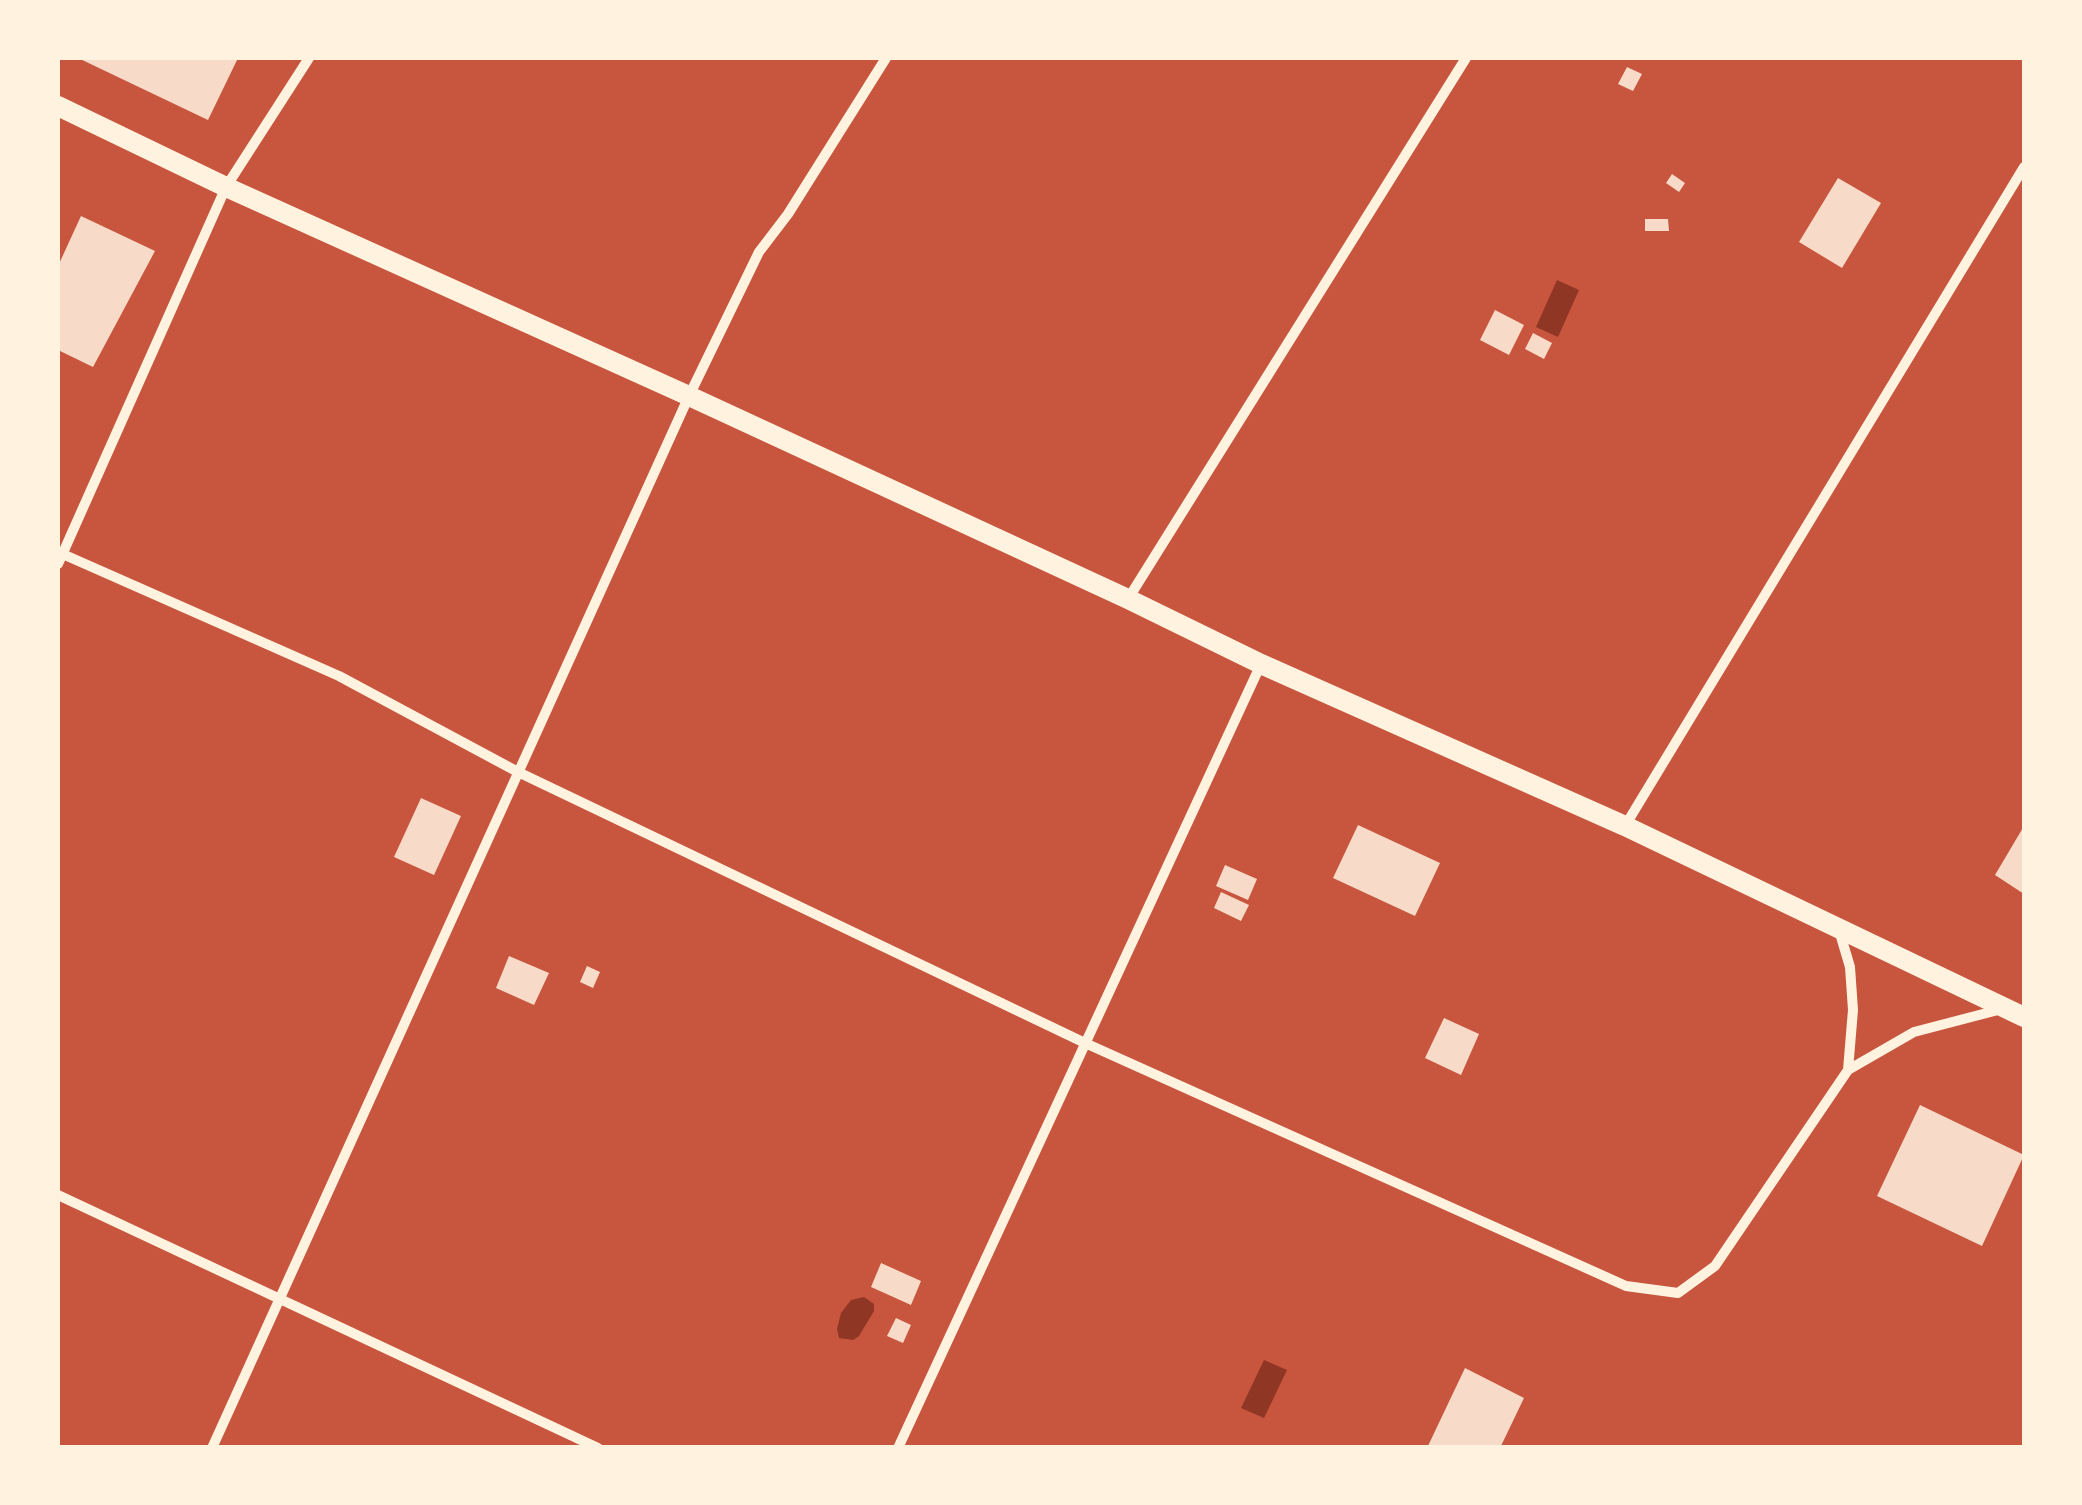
<!DOCTYPE html>
<style>
body{margin:0}
#map{position:relative;width:2082px;height:1505px;overflow:hidden;background:#c8553d;font-family:Lato,sans-serif}
canvas{display:block}
.frame{position:absolute;inset:0;border:60px solid #fff3e0;pointer-events:none}
</style>
<div id="map">
<canvas width="2082" height="1505"></canvas>
<div class="frame"></div>
</div>
<script>
const ctx = document.querySelector('canvas').getContext('2d');
ctx.lineJoin = 'round';
function fill(path, color) {
  ctx.fillStyle = color;
  ctx.fill(path, 'evenodd');
}
function poly(rows) {
  const path = new Path2D();
  for (const r of rows) {
    path.moveTo(r[0], r[1]);
    for (let i = 2; i < r.length; i += 2) path.lineTo(r[i], r[i + 1]);
  }
  return path;
}
function trace(path, color, width, dash) {
  ctx.strokeStyle = color;
  ctx.lineWidth = width;
  ctx.lineCap = dash ? 'butt' : 'round';
  ctx.setLineDash(dash || []);
  ctx.stroke(path);
}
fill(poly([
 [1557,280,1579,290,1558,337,1536,327],
 [864,1297,874,1304,874,1311,859,1336,853,1340,839,1338,837,1329,841,1313,851,1300],
 [1264,1360,1287,1370,1264,1418,1241,1408]
]), '#8f3625');
fill(poly([
 [78,58,238,58,208,120],
 [1627,67,1642,74,1633,91,1618,84],
 [1672,174,1685,183,1679,192,1666,183],
 [1838,178,1881,203,1842,268,1799,242],
 [81,216,155,251,93,367,58,350,58,266],
 [1645,219,1668,219,1669,231,1645,231],
 [1495,310,1524,325,1509,355,1480,340],
 [1533,333,1552,343,1544,359,1525,349],
 [421,798,461,816,434,875,394,857],
 [1358,825,1440,863,1415,916,1333,878],
 [2024,826,2024,894,1995,875],
 [1225,865,1257,879,1248,900,1216,886],
 [1221,892,1249,905,1241,921,1214,908],
 [509,956,549,973,534,1005,496,988],
 [587,966,600,972,593,988,580,982],
 [1444,1018,1479,1034,1461,1075,1425,1058],
 [1920,1105,2024,1155,1982,1246,1877,1196],
 [881,1263,921,1281,911,1305,871,1287],
 [896,1318,911,1325,903,1343,887,1336],
 [1465,1368,1524,1398,1500,1448,1427,1448]
]), '#f7dbc8');
trace(poly([
 [58,552,339,676,518,772,1085,1043,1626,1286,1678,1293,1715,1266,1848,1070,1914,1032,2002,1009],
 [58,564,226,187,309,58],
 [1128,599,1466,58],
 [1625,826,2024,167],
 [1839,930,1850,967,1853,1010,1848,1070],
 [58,1195,598,1448],
 [212,1448,689,396,759,252,788,214,886,58],
 [898,1448,1261,664]
]), '#fff3e0', 10);
trace(poly([
 [58,106,226,187,689,396,1128,599,1261,664,1625,826,2024,1017]
]), '#fff3e0', 20);
</script>
